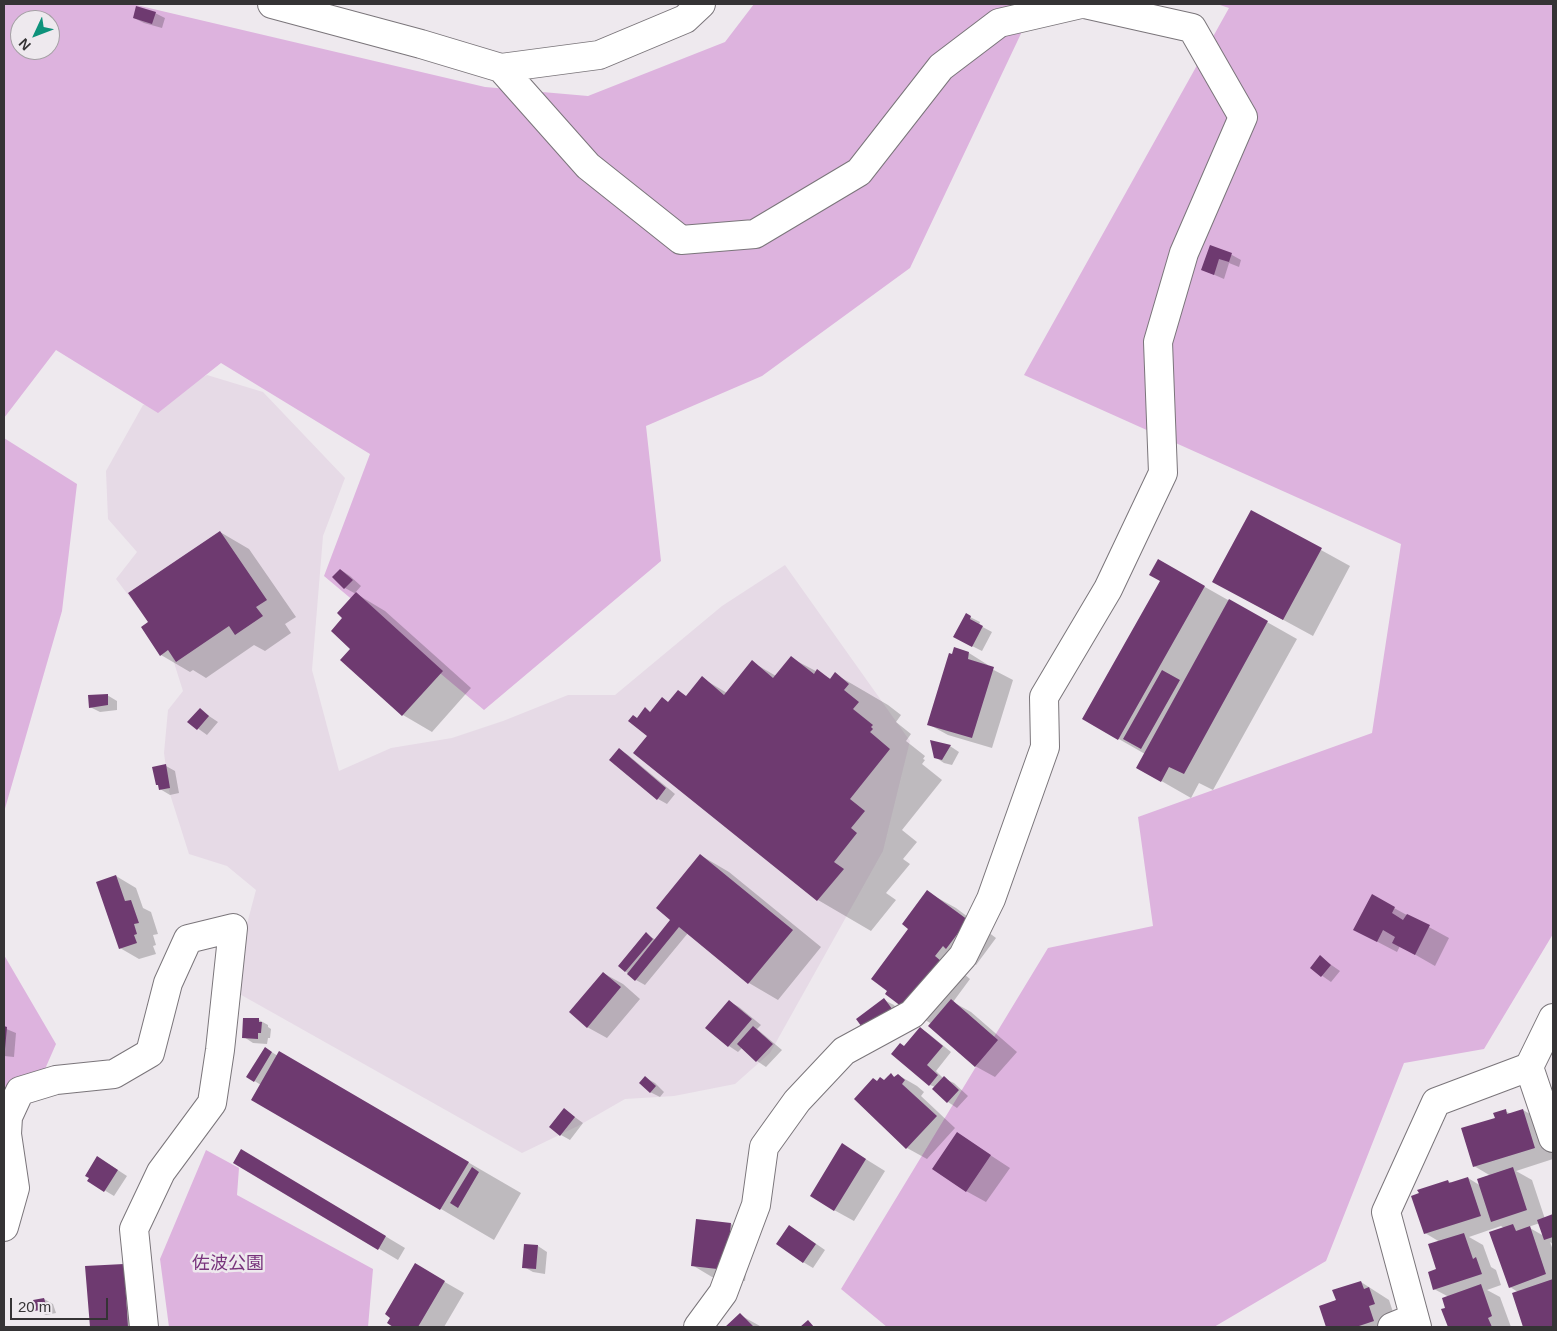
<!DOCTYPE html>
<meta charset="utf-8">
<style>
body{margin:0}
#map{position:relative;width:1557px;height:1331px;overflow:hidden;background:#eee9ee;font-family:Arial,sans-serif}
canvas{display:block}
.frame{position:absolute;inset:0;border:5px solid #353335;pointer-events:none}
.north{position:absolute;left:10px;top:10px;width:50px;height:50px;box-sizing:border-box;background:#eee9ee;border:1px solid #a4a0a4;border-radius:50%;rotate:227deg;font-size:14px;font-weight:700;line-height:20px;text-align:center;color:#353335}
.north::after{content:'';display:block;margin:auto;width:18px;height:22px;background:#0e927b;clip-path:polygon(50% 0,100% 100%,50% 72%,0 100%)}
.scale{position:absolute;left:10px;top:1298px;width:98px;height:22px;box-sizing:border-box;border:2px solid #353335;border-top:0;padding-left:6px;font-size:15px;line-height:18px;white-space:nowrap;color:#353335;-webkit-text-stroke:4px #eee9ee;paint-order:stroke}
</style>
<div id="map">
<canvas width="1557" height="1331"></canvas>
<div class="frame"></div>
<div class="north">N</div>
<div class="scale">20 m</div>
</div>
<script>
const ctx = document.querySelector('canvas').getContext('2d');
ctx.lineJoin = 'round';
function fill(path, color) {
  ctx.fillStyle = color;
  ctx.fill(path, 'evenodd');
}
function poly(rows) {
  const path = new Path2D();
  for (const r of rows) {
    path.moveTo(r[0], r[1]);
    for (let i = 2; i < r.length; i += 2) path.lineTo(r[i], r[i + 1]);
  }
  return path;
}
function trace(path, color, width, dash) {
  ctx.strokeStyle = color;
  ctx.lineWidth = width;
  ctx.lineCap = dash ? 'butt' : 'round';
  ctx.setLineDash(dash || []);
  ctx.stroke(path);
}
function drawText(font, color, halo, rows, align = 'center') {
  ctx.font = font + ' Arial,"Noto Sans JP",sans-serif';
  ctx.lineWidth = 5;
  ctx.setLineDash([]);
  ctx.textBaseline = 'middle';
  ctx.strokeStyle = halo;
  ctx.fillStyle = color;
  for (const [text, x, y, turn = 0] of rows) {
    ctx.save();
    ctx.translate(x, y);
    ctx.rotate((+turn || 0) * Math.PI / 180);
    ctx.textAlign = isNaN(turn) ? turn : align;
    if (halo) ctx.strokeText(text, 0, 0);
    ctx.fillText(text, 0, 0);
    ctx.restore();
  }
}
fill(poly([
 [207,375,263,392,345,478,323,536,312,670,339,771,391,748,452,738,503,721,568,695,615,695,722,606,785,565,910,741,883,851,770,1053,735,1084,674,1096,625,1099,578,1126,522,1153,236,992,235,969,256,890,227,866,189,854,169,791,164,753,168,710,183,691,170,650,116,579,137,552,108,519,106,471,143,405]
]), '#e6dae6');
fill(poly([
 [4,4,132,4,485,87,588,96,725,42,754,4,1035,4,910,268,762,376,646,426,661,561,484,710,324,576,370,454,221,363,158,413,56,350,4,418],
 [20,20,50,20,50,50,20,50],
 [1217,4,1553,4,1553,934,1484,1049,1404,1063,1326,1261,1214,1327,887,1327,841,1289,1048,948,1153,926,1138,817,1372,733,1401,544,1024,375,1229,8],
 [4,438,77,484,62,611,4,812],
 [4,955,56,1044,13,1142,4,1141],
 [206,1150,239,1168,237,1195,373,1269,368,1327,169,1327,160,1259]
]), '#ddb3de');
fill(poly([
 [155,13,165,18,162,28,144,23,134,18],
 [1211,247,1232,255,1241,260,1239,267,1229,263,1224,279,1203,270],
 [220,532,249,549,296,617,285,624,291,633,265,651,254,645,206,678,193,670,190,672,161,655,150,623],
 [1321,550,1350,566,1313,636,1243,598],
 [1159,561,1297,639,1213,790,1199,783,1191,798,1137,767,1145,754,1084,719,1161,581],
 [341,570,350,576,361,586,355,593,385,611,471,688,432,732,403,715,352,649,344,617,356,594,345,588],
 [966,615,980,622,979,625,992,632,982,651,964,642],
 [969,653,988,665,988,667,1013,680,992,748,948,735,928,724],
 [791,658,831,679,835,674,888,705,901,715,896,722,911,734,906,741,925,756,923,759,925,760,922,764,942,780,902,830,917,842,903,859,910,864,886,893,896,900,871,931,818,900,635,753,649,736,637,719,645,709,651,713,669,703,687,697,702,678,727,693,752,662,776,676],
 [107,695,117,701,117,710,100,712,90,707],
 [200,710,218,722,207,735,189,722],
 [950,746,959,752,952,765,944,763,935,757],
 [619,749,628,755,675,794,667,804,658,799],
 [166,766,175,771,179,793,170,795,160,789],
 [700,855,729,872,821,947,778,1000,749,983,688,933,645,985,636,980,619,966,646,934,656,940,672,920],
 [116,876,136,888,143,908,151,912,158,934,153,935,156,945,153,946,156,954,139,959,120,948],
 [927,892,956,908,996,938,976,965,972,963,964,974,970,979,953,1002,971,1012,1017,1052,995,1077,975,1066,932,1024,906,1009,910,929],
 [1394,908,1449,938,1435,966,1400,946,1397,952,1374,940],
 [1320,957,1340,971,1331,982,1311,968],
 [603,973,623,984,640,999,607,1038,587,1027],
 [884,1000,894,1005,907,1023,880,1043],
 [730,1002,739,1007,761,1025,757,1029,782,1050,766,1067,757,1061,742,1048,738,1052,729,1046,707,1028],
 [259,1020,268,1025,268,1027,271,1029,270,1038,268,1038,267,1044,253,1043,244,1037],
 [4,1028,16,1033,14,1057,4,1056],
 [920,1028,929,1034,951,1052,936,1071,943,1078,954,1083,968,1096,957,1108,948,1102,934,1089,935,1087,930,1085],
 [265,1048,278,1056,280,1053,521,1193,494,1240,253,1099,261,1085,248,1077],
 [891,1075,896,1078,898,1075,917,1086,924,1092,921,1096,955,1128,927,1159,907,1148,885,1081],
 [646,1078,655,1083,664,1092,660,1097,650,1092],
 [565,1110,583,1123,570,1140,561,1135],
 [1523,1110,1542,1121,1553,1157,1553,1159,1516,1171,1532,1180,1545,1219,1553,1216,1553,1244,1550,1242,1553,1250,1553,1327,1525,1327,1513,1293,1518,1292,1510,1287,1504,1228,1501,1226,1469,1237,1483,1245,1491,1267,1496,1270,1501,1285,1487,1290,1500,1297,1511,1327,1449,1327,1443,1310,1446,1309,1449,1297,1434,1289,1440,1242,1425,1233,1448,1181,1452,1183,1468,1178,1481,1186,1491,1176,1474,1166,1496,1119,1505,1111,1511,1114],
 [1540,1223,1544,1236,1528,1227],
 [958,1134,1010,1168,986,1202,966,1191],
 [843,1145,885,1171,854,1221,834,1210],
 [261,1162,405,1248,398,1260,235,1163],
 [107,1163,127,1176,114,1196,89,1181],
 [731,1224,750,1235,745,1281,712,1277,692,1265],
 [799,1232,825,1250,813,1268,803,1262],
 [526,1245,538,1246,547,1252,545,1274,533,1272,524,1267],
 [123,1265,156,1327,91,1327,87,1268],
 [415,1265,464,1293,444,1327,396,1327,388,1323],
 [1361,1282,1389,1300,1394,1315,1392,1327,1328,1327,1320,1306,1337,1301],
 [44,1299,53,1304,56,1313,46,1315,36,1310],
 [740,1315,760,1326,761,1327,727,1327]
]), '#0003');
fill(poly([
 [136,6,156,12,152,24,133,18],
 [1210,245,1232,253,1229,262,1219,259,1214,275,1201,270],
 [1251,510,1322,548,1283,620,1212,582],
 [220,531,267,600,256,607,263,616,235,635,229,626,176,662,168,650,160,656,141,627,148,622,128,593],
 [1158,559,1205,586,1118,740,1082,719,1160,581,1149,575],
 [340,569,353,580,344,589,332,577],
 [356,592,443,671,402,716,340,660,350,649,331,631,342,618,337,613],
 [1229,599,1268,621,1184,774,1169,767,1161,782,1136,768],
 [966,613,971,616,970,619,983,626,972,647,953,637],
 [954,647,969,652,968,659,994,667,972,738,927,725,949,653,952,654],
 [791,656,814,674,817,669,830,679,835,672,849,684,844,690,859,702,853,709,873,725,871,727,873,729,870,732,890,749,850,799,865,811,851,828,857,833,834,862,844,869,817,901,633,753,647,736,628,721,633,715,637,718,645,707,650,712,662,697,668,702,678,690,686,696,702,676,724,695,752,660,773,678],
 [1162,670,1180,680,1141,749,1123,739],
 [108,694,108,705,89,708,88,695],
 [200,708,209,716,197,730,187,722],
 [930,740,951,745,942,760,934,758],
 [619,748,666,788,657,800,609,760],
 [166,764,170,788,159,790,158,785,156,785,152,767],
 [700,854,793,930,748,984,679,927,635,981,627,974,670,920,656,908],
 [116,875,125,901,131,900,139,923,134,924,137,934,134,935,137,943,119,949,96,882],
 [927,890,968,920,946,949,943,946,935,956,941,961,906,1010,885,994,887,991,871,979,908,929,902,924],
 [1372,894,1395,907,1392,913,1403,920,1407,914,1430,925,1415,955,1392,943,1395,937,1383,930,1377,942,1353,930],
 [646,932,653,939,625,972,618,966],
 [1320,955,1331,965,1321,977,1310,968],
 [603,972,621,987,587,1028,569,1012],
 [884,998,898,1017,870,1038,856,1019],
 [951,999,998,1040,975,1067,928,1026],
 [729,1000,752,1019,728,1047,705,1028],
 [243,1018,259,1018,259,1022,262,1022,261,1033,258,1033,258,1039,242,1038],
 [4,1026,7,1027,5,1049,4,1049],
 [753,1026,773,1044,756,1062,737,1044],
 [920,1027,943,1046,927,1065,938,1075,929,1086,891,1054,900,1043,904,1046],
 [265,1047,272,1052,254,1082,246,1077],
 [279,1051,469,1162,440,1210,251,1100],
 [891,1073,894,1077,898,1074,905,1080,902,1084,937,1116,906,1149,854,1099,873,1078,877,1081,880,1077,884,1080],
 [645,1076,656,1086,650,1093,639,1083],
 [944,1076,959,1090,947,1103,932,1089],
 [564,1108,575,1117,560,1136,549,1127],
 [1506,1109,1507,1114,1523,1109,1535,1148,1473,1167,1461,1128,1495,1118,1493,1113],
 [957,1132,991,1155,966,1192,932,1169],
 [842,1143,866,1159,834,1211,810,1196],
 [241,1149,386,1236,378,1250,233,1163],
 [97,1156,118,1170,104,1192,87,1181,89,1178,85,1176],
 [472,1167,479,1172,458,1208,450,1203],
 [1513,1167,1527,1210,1491,1222,1477,1179],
 [1468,1177,1481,1216,1424,1234,1411,1196,1419,1193,1417,1190,1448,1180,1449,1183],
 [1553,1214,1553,1237,1544,1240,1537,1220],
 [696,1219,731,1223,726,1270,691,1266],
 [1513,1224,1516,1231,1530,1226,1546,1274,1509,1288,1489,1232],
 [789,1225,816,1244,803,1263,776,1244],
 [1464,1233,1473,1259,1476,1257,1482,1274,1433,1290,1428,1272,1436,1269,1428,1244],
 [524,1244,538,1245,536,1269,522,1268],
 [415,1263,445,1281,418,1327,393,1327,387,1323,390,1318,385,1314],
 [124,1264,128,1327,90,1327,85,1266],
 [1553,1279,1553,1327,1523,1327,1512,1293],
 [1361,1281,1364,1289,1369,1287,1375,1304,1369,1306,1374,1321,1356,1327,1326,1327,1319,1306,1336,1300,1332,1290],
 [1481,1284,1492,1316,1488,1318,1492,1327,1448,1327,1441,1309,1445,1308,1442,1298],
 [44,1298,47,1308,35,1311,33,1300],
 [740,1313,754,1327,725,1327],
 [808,1320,814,1327,800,1327]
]), '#6e3a70');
const minor = poly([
 [272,4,421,44,501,68,599,55,685,19,701,4],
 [501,68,588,166,681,240,755,234,859,172,941,67,999,23,1081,4],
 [1529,1067,1553,1138],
 [4,1227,15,1188,7,1134,8,1117,20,1091,56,1080,114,1074,150,1053,168,983,188,939,233,928,220,1050,212,1103,161,1172,134,1229,144,1327],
 [698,1327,723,1293,756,1205,764,1147,797,1101,844,1051,912,1014,963,956,991,899,1045,747,1044,697,1108,589,1163,473,1158,342,1184,253,1243,117,1192,28,1085,4],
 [1392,1327,1414,1318],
 [1417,1327,1386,1212,1436,1102,1529,1067,1553,1018]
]);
trace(minor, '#7a757a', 30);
trace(minor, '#fff', 28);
drawText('18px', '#78337c', '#eee9ee', [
 ["佐波公園",228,1264]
]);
</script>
